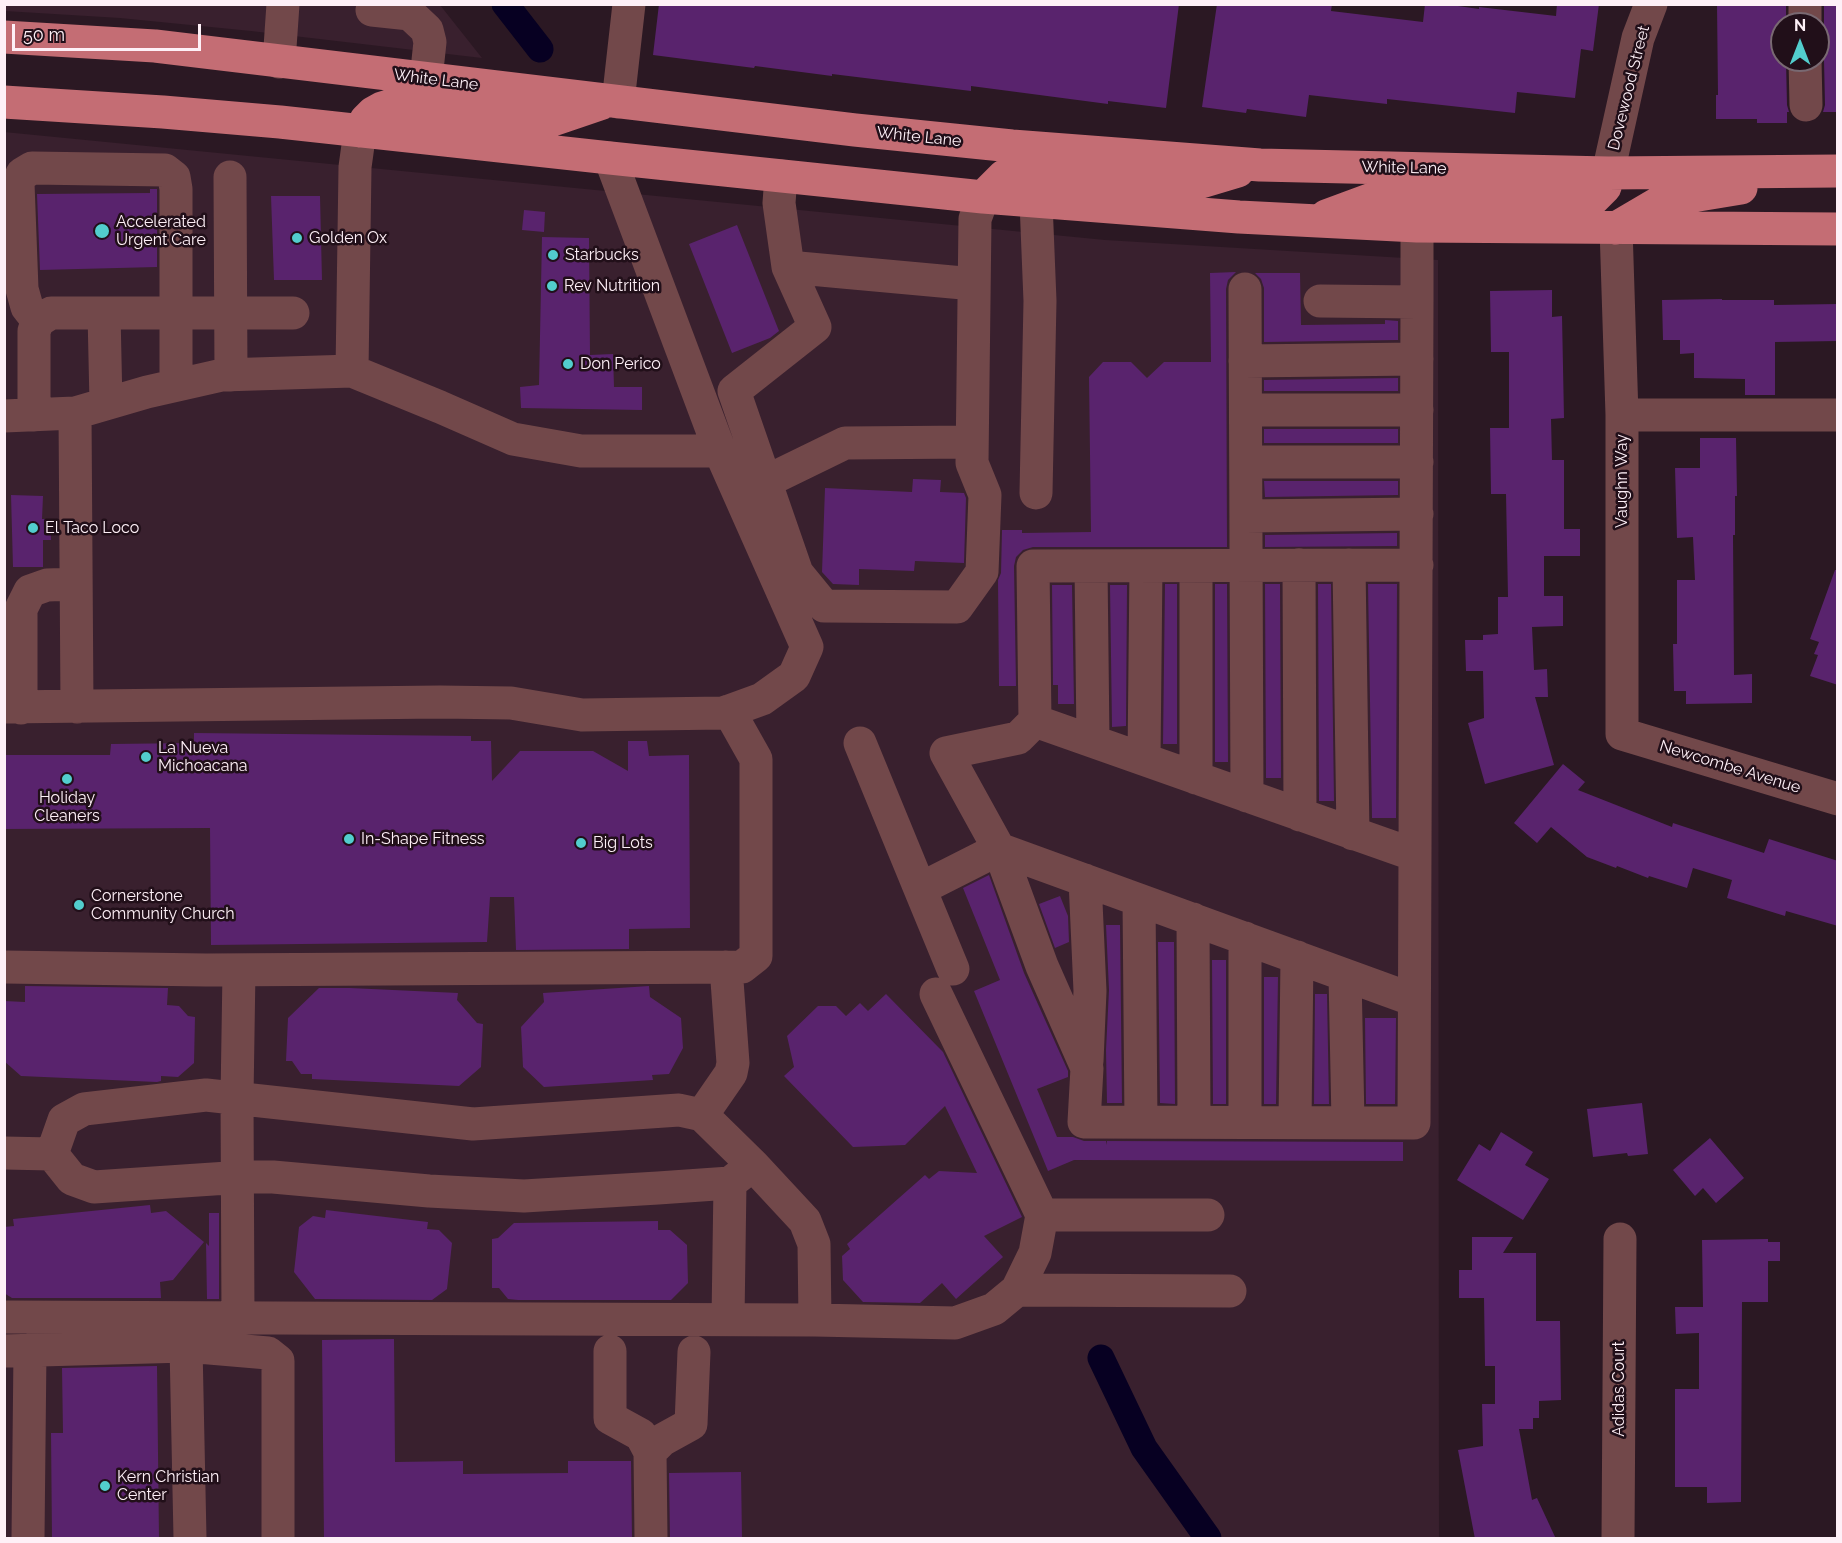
<!DOCTYPE html>
<style>
body{margin:0}
#map{position:relative;width:1842px;height:1543px;overflow:hidden;background:#2b1823;font-family:Raleway,sans-serif}
canvas{display:block}
.frame{position:absolute;inset:0;border:6px solid #fef0f7;pointer-events:none}
.north{position:absolute;left:1770px;top:12px;width:60px;height:60px;box-sizing:border-box;background:#210f19;border:2px solid #796972;border-radius:50%;rotate:0deg;font-size:16px;font-weight:700;line-height:24px;text-align:center;color:#fef0f7}
.north::after{content:'';display:block;margin:auto;width:21px;height:27px;background:#52cdcd;clip-path:polygon(50% 0,100% 100%,50% 72%,0 100%)}
.scale{position:absolute;left:12px;top:24px;width:189px;height:27px;box-sizing:border-box;border:3px solid #fef0f7;border-top:0;padding-left:8px;font-size:18px;line-height:21px;white-space:nowrap;color:#fef0f7;-webkit-text-stroke:4px #210f19;paint-order:stroke}
</style>
<div id="map">
<canvas width="1842" height="1543"></canvas>
<div class="frame"></div>
<div class="north">N</div>
<div class="scale">50 m</div>
</div>
<script>
const ctx = document.querySelector('canvas').getContext('2d');
ctx.lineJoin = 'round';
function fill(path, color) {
  ctx.fillStyle = color;
  ctx.fill(path, 'evenodd');
}
function poly(rows) {
  const path = new Path2D();
  for (const r of rows) {
    path.moveTo(r[0], r[1]);
    for (let i = 2; i < r.length; i += 2) path.lineTo(r[i], r[i + 1]);
  }
  return path;
}
function trace(path, color, width, dash) {
  ctx.strokeStyle = color;
  ctx.lineWidth = width;
  ctx.lineCap = dash ? 'butt' : 'round';
  ctx.setLineDash(dash || []);
  ctx.stroke(path);
}
function drawText(font, color, halo, rows, align = 'center') {
  ctx.font = font + ' Raleway,sans-serif';
  ctx.lineWidth = 5;
  ctx.setLineDash([]);
  ctx.textBaseline = 'middle';
  ctx.strokeStyle = halo;
  ctx.fillStyle = color;
  for (const [text, x, y, turn = 0] of rows) {
    ctx.save();
    ctx.translate(x, y);
    ctx.rotate((+turn || 0) * Math.PI / 180);
    ctx.textAlign = isNaN(turn) ? turn : align;
    if (halo) ctx.strokeText(text, 0, 0);
    ctx.fillText(text, 0, 0);
    ctx.restore();
  }
}
fill(poly([
 [4,5,440,5,482,58,251,31,120,18,5,11],
 [4,132,1105,240,1438,260,1439,1538,5,1538]
]), '#39202e');
trace(poly([
 [505,4,540,49],
 [1101,1358,1144,1448,1208,1538]
]), '#070022', 27);
fill(poly([
 [659,4,1179,4,1166,108,1108,101,1108,104,971,86,971,91,832,74,832,76,755,66,754,68,653,55],
 [1217,4,1332,4,1331,11,1423,22,1425,4,1444,4,1479,9,1479,7,1556,16,1557,4,1599,4,1593,51,1581,49,1575,98,1517,92,1515,113,1387,99,1387,104,1309,95,1306,117,1247,109,1246,113,1202,107],
 [1717,4,1786,4,1786,24,1782,24,1782,60,1786,60,1787,105,1789,112,1787,112,1787,123,1757,123,1757,119,1716,119,1716,95,1718,95],
 [1824,4,1838,4,1838,112,1823,112,1825,105,1824,60,1821,51,1818,47,1818,37,1821,33,1824,25],
 [150,189,157,189,157,267,40,270,37,194,150,193],
 [271,196,320,196,322,280,274,280],
 [524,210,545,212,544,232,522,230],
 [737,225,779,331,770,338,732,353,689,244],
 [542,237,589,238,590,355,613,354,614,387,642,387,642,410,521,408,520,387,539,385],
 [1236,272,1228,280,1226,289,1227,547,1033,547,1023,550,1016,557,1014,566,1016,686,999,686,998,580,1001,573,1002,530,1022,530,1022,533,1091,532,1089,377,1103,362,1131,362,1147,378,1164,362,1211,362,1210,273],
 [1255,273,1300,273,1301,325,1385,324,1385,320,1398,321,1398,340,1264,342,1264,288,1261,279],
 [1552,290,1552,317,1562,316,1564,418,1551,419,1552,460,1564,460,1564,529,1580,529,1580,556,1544,556,1544,596,1563,596,1563,626,1532,627,1534,670,1547,669,1548,697,1535,697,1554,765,1485,784,1468,723,1484,718,1483,671,1466,671,1465,640,1483,640,1483,635,1498,634,1498,597,1508,597,1506,494,1491,494,1490,428,1509,428,1509,352,1491,352,1490,291],
 [1722,299,1722,300,1774,300,1774,305,1838,304,1838,341,1775,342,1775,395,1745,395,1745,379,1694,378,1694,353,1680,354,1680,340,1663,340,1662,300],
 [1398,378,1398,391,1264,391,1264,380],
 [1264,429,1398,429,1398,443,1264,443],
 [1700,438,1736,438,1737,496,1735,496,1735,535,1733,535,1734,675,1752,674,1752,703,1686,704,1686,691,1674,691,1673,644,1677,644,1677,580,1695,580,1693,537,1677,538,1675,468,1700,468],
 [913,479,941,480,940,492,964,493,966,498,964,563,915,561,914,571,859,569,859,585,833,584,822,572,825,488,912,492],
 [1264,481,1398,481,1398,495,1265,497],
 [11,495,43,496,42,519,50,519,51,540,43,540,43,567,13,567],
 [1397,533,1397,546,1265,547,1265,535],
 [1835,570,1838,570,1838,685,1810,676,1818,655,1814,654,1819,642,1810,639],
 [1165,584,1177,584,1177,744,1163,744],
 [1215,584,1227,584,1228,762,1215,762],
 [1265,584,1280,584,1281,778,1266,778],
 [1318,584,1331,584,1334,801,1319,801],
 [1368,584,1397,584,1396,818,1372,818],
 [1052,585,1072,585,1074,704,1058,704,1058,685,1053,685],
 [1110,585,1127,585,1126,726,1112,727],
 [194,733,471,736,471,741,491,741,492,781,520,751,593,751,628,771,628,741,647,741,649,756,689,755,690,928,629,929,629,949,516,950,514,897,490,897,487,942,211,945,210,828,4,829,4,755,110,755,111,744,194,743],
 [1563,764,1585,782,1578,790,1672,827,1673,823,1764,853,1769,839,1838,861,1838,926,1786,911,1785,916,1727,898,1732,880,1693,868,1687,888,1649,876,1648,878,1617,866,1616,868,1587,857,1551,827,1537,843,1514,823],
 [989,875,1024,973,1068,1071,1068,1077,1037,1089,1057,1137,1073,1137,1084,1141,1106,1141,1107,1145,1107,1141,1403,1142,1403,1161,1074,1160,1048,1171,974,991,1000,980,963,888],
 [1060,896,1068,916,1069,942,1055,948,1039,904],
 [1106,925,1120,925,1122,1103,1107,1103,1106,1050,1109,990],
 [1158,942,1174,942,1175,1104,1160,1103],
 [1212,960,1226,960,1226,1104,1213,1104],
 [1264,977,1278,977,1276,1104,1264,1104],
 [25,986,168,988,167,1005,179,1006,188,1016,195,1017,194,1063,178,1077,161,1076,161,1081,157,1082,21,1076,4,1061,4,1001,25,1002],
 [649,986,650,997,681,1018,683,1048,669,1074,652,1075,653,1080,544,1087,523,1067,521,1027,544,1002,543,993],
 [319,988,350,988,458,993,457,1000,477,1023,483,1024,481,1067,459,1086,312,1079,312,1074,301,1074,292,1061,286,1061,288,1018],
 [886,994,943,1052,1022,1217,984,1236,1003,1257,956,1299,942,1283,920,1303,863,1302,843,1280,842,1256,850,1249,847,1244,925,1175,929,1179,939,1171,977,1173,945,1106,905,1145,853,1147,784,1076,794,1067,787,1036,818,1006,836,1006,846,1016,860,1003,868,1011],
 [1315,994,1327,994,1329,1104,1314,1104],
 [1365,1018,1396,1018,1395,1104,1366,1104],
 [1642,1103,1648,1154,1628,1156,1627,1153,1593,1157,1587,1109],
 [1501,1132,1533,1152,1525,1165,1549,1179,1523,1220,1457,1180,1479,1144,1490,1151],
 [1710,1138,1744,1178,1716,1203,1703,1188,1695,1196,1673,1170],
 [150,1205,151,1213,166,1211,204,1242,173,1280,160,1282,161,1298,12,1298,4,1293,4,1227,14,1226,13,1219],
 [326,1210,428,1222,427,1229,439,1230,452,1243,447,1289,432,1300,315,1299,294,1272,299,1227,313,1216,325,1218],
 [209,1213,219,1213,219,1299,207,1299,206,1243,209,1246],
 [658,1221,658,1230,670,1230,687,1245,688,1283,671,1300,518,1300,508,1299,499,1288,492,1288,492,1239,498,1238,514,1223],
 [1472,1237,1513,1237,1503,1253,1536,1253,1536,1321,1560,1321,1561,1400,1539,1401,1539,1418,1533,1418,1533,1429,1519,1429,1532,1500,1537,1498,1556,1539,1475,1539,1458,1450,1483,1446,1482,1404,1495,1404,1495,1366,1485,1366,1484,1298,1459,1298,1459,1270,1472,1270],
 [1768,1239,1768,1242,1780,1242,1780,1261,1768,1261,1768,1302,1742,1302,1741,1502,1707,1503,1707,1487,1675,1487,1675,1389,1699,1389,1699,1333,1676,1334,1675,1307,1703,1307,1702,1240],
 [394,1339,395,1462,463,1461,463,1474,568,1473,568,1461,631,1461,632,1539,324,1539,322,1340],
 [157,1366,159,1539,52,1539,51,1433,63,1433,62,1368],
 [741,1472,742,1539,670,1539,669,1473]
]), '#59236d');
trace(poly([
 [1805,4,1805,24],
 [372,10,410,14,427,30,430,42,426,79],
 [1805,60,1806,105],
 [279,62,283,4],
 [618,102,629,4],
 [1608,173,1638,38,1651,4],
 [781,176,779,203,788,267,815,327,734,391,797,573,824,606,957,607,982,572,985,495,972,463,975,219,983,197],
 [230,177,231,375],
 [1616,228,1622,415,1622,734,1838,799],
 [788,267,974,284],
 [1245,289,1247,796],
 [1320,301,1417,302,1417,226],
 [104,313,106,404],
 [38,321,27,307,22,289,18,183,22,174,32,168,165,170,174,177,176,189,176,385],
 [1245,361,1417,359],
 [352,371,440,407,513,439,581,451,720,451,610,158],
 [1246,410,1417,410],
 [75,413,77,707],
 [34,415,34,331,38,321,51,313,293,313],
 [1622,415,1838,415],
 [4,416,75,413,147,392,222,375,352,371,355,167,360,131],
 [1246,462,1417,462],
 [765,482,845,443,972,442],
 [1036,493,1040,301,1036,202],
 [1246,516,1417,514],
 [1299,565,1300,815],
 [1349,565,1353,834],
 [1091,566,1093,741],
 [1196,566,1196,778],
 [4,707,440,702,511,703,582,715,723,713,729,711,762,699,794,676,807,647,720,451],
 [21,708,21,609,30,591,47,585,76,584],
 [1035,721,1033,566,1417,565],
 [860,743,920,889],
 [1144,759,1146,566],
 [1415,855,1035,721,1018,738,946,753,999,849,1042,966,1087,1068,1084,1122,1414,1123,1417,302],
 [1085,880,1090,991,1087,1061],
 [1139,900,1141,1122],
 [1193,919,1194,1122],
 [1245,938,1245,1122],
 [4,967,206,970,742,967,756,956,756,759,729,711],
 [953,969,920,889,999,849,1414,1000],
 [1345,975,1348,1122],
 [702,1115,731,1073,733,1063,726,967],
 [1295,1122,1297,957],
 [4,1153,52,1154,64,1120,84,1109,206,1095,473,1124,679,1110,702,1115,753,1165,805,1221,814,1244,815,1320,4,1317],
 [52,1154,72,1179,94,1187,243,1177,273,1177,429,1191,524,1196,658,1188,730,1183,753,1165],
 [1042,1215,1208,1215],
 [1017,1290,1230,1291],
 [238,1318,237,1098,239,970],
 [728,1319,730,1183],
 [815,1320,955,1323,994,1309,1017,1290,1035,1253,1042,1215,936,994],
 [186,1346,190,1538],
 [4,1351,186,1346,268,1353,278,1361,278,1538],
 [610,1351,610,1418,641,1435,650,1452,651,1538],
 [650,1452,662,1440,691,1424,694,1352],
 [28,1538,30,1350],
 [1618,1538,1620,1239]
]), '#72484a', 33);
trace(poly([
 [4,37,155,46,855,130,1012,146,1182,159,1260,165,1608,173,1838,171],
 [4,102,163,112,280,122,610,158,983,197,1239,217,1417,226,1838,229],
 [360,131,366,120,373,113,382,108,395,104,550,121,600,104],
 [983,197,1004,176,1027,174,1188,186,1238,171],
 [1326,216,1372,199,1576,203,1593,199,1605,187,1608,173],
 [1616,228,1662,201,1741,188]
]), '#c46d74', 33);
for (const [x, y, r, color] of [
 [102,231,8,"#52cdcd"],
 [297,238,6,"#52cdcd"],
 [553,255,6,"#52cdcd"],
 [552,286,6,"#52cdcd"],
 [568,364,6,"#52cdcd"],
 [33,528,6,"#52cdcd"],
 [146,757,6,"#52cdcd"],
 [67,779,6,"#52cdcd"],
 [349,839,6,"#52cdcd"],
 [581,843,6,"#52cdcd"],
 [79,905,6,"#52cdcd"],
 [105,1486,6,"#52cdcd"]
]) {
  const dot = new Path2D();
  dot.arc(x, y, r, 0, 2 * Math.PI);
  ctx.fillStyle = color;
  ctx.fill(dot);
  trace(dot, '#210f19', 2);
}
drawText('16px', '#fef0f7', '#210f19', [
 ["White Lane",436,80,7],
 ["Dovewood Street",1629,88,-76],
 ["White Lane",919,137,6],
 ["White Lane",1404,168,1],
 ["Vaughn Way",1622,481,-90],
 ["Newcombe Avenue",1730,767,17],
 ["Adidas Court",1619,1389,-90]
]);
drawText('16px', '#fef0f7', '#210f19', [
 ["Accelerated",116,222],
 ["Urgent Care",116,240],
 ["Golden Ox",309,238],
 ["Starbucks",565,255],
 ["Rev Nutrition",564,286],
 ["Don Perico",580,364],
 ["El Taco Loco",45,528],
 ["La Nueva",158,748],
 ["Michoacana",158,766],
 ["Holiday",67,798,"center"],
 ["Cleaners",67,816,"center"],
 ["In-Shape Fitness",361,839],
 ["Big Lots",593,843],
 ["Cornerstone",91,896],
 ["Community Church",91,914],
 ["Kern Christian",117,1477],
 ["Center",117,1495]
], 'left');
</script>
